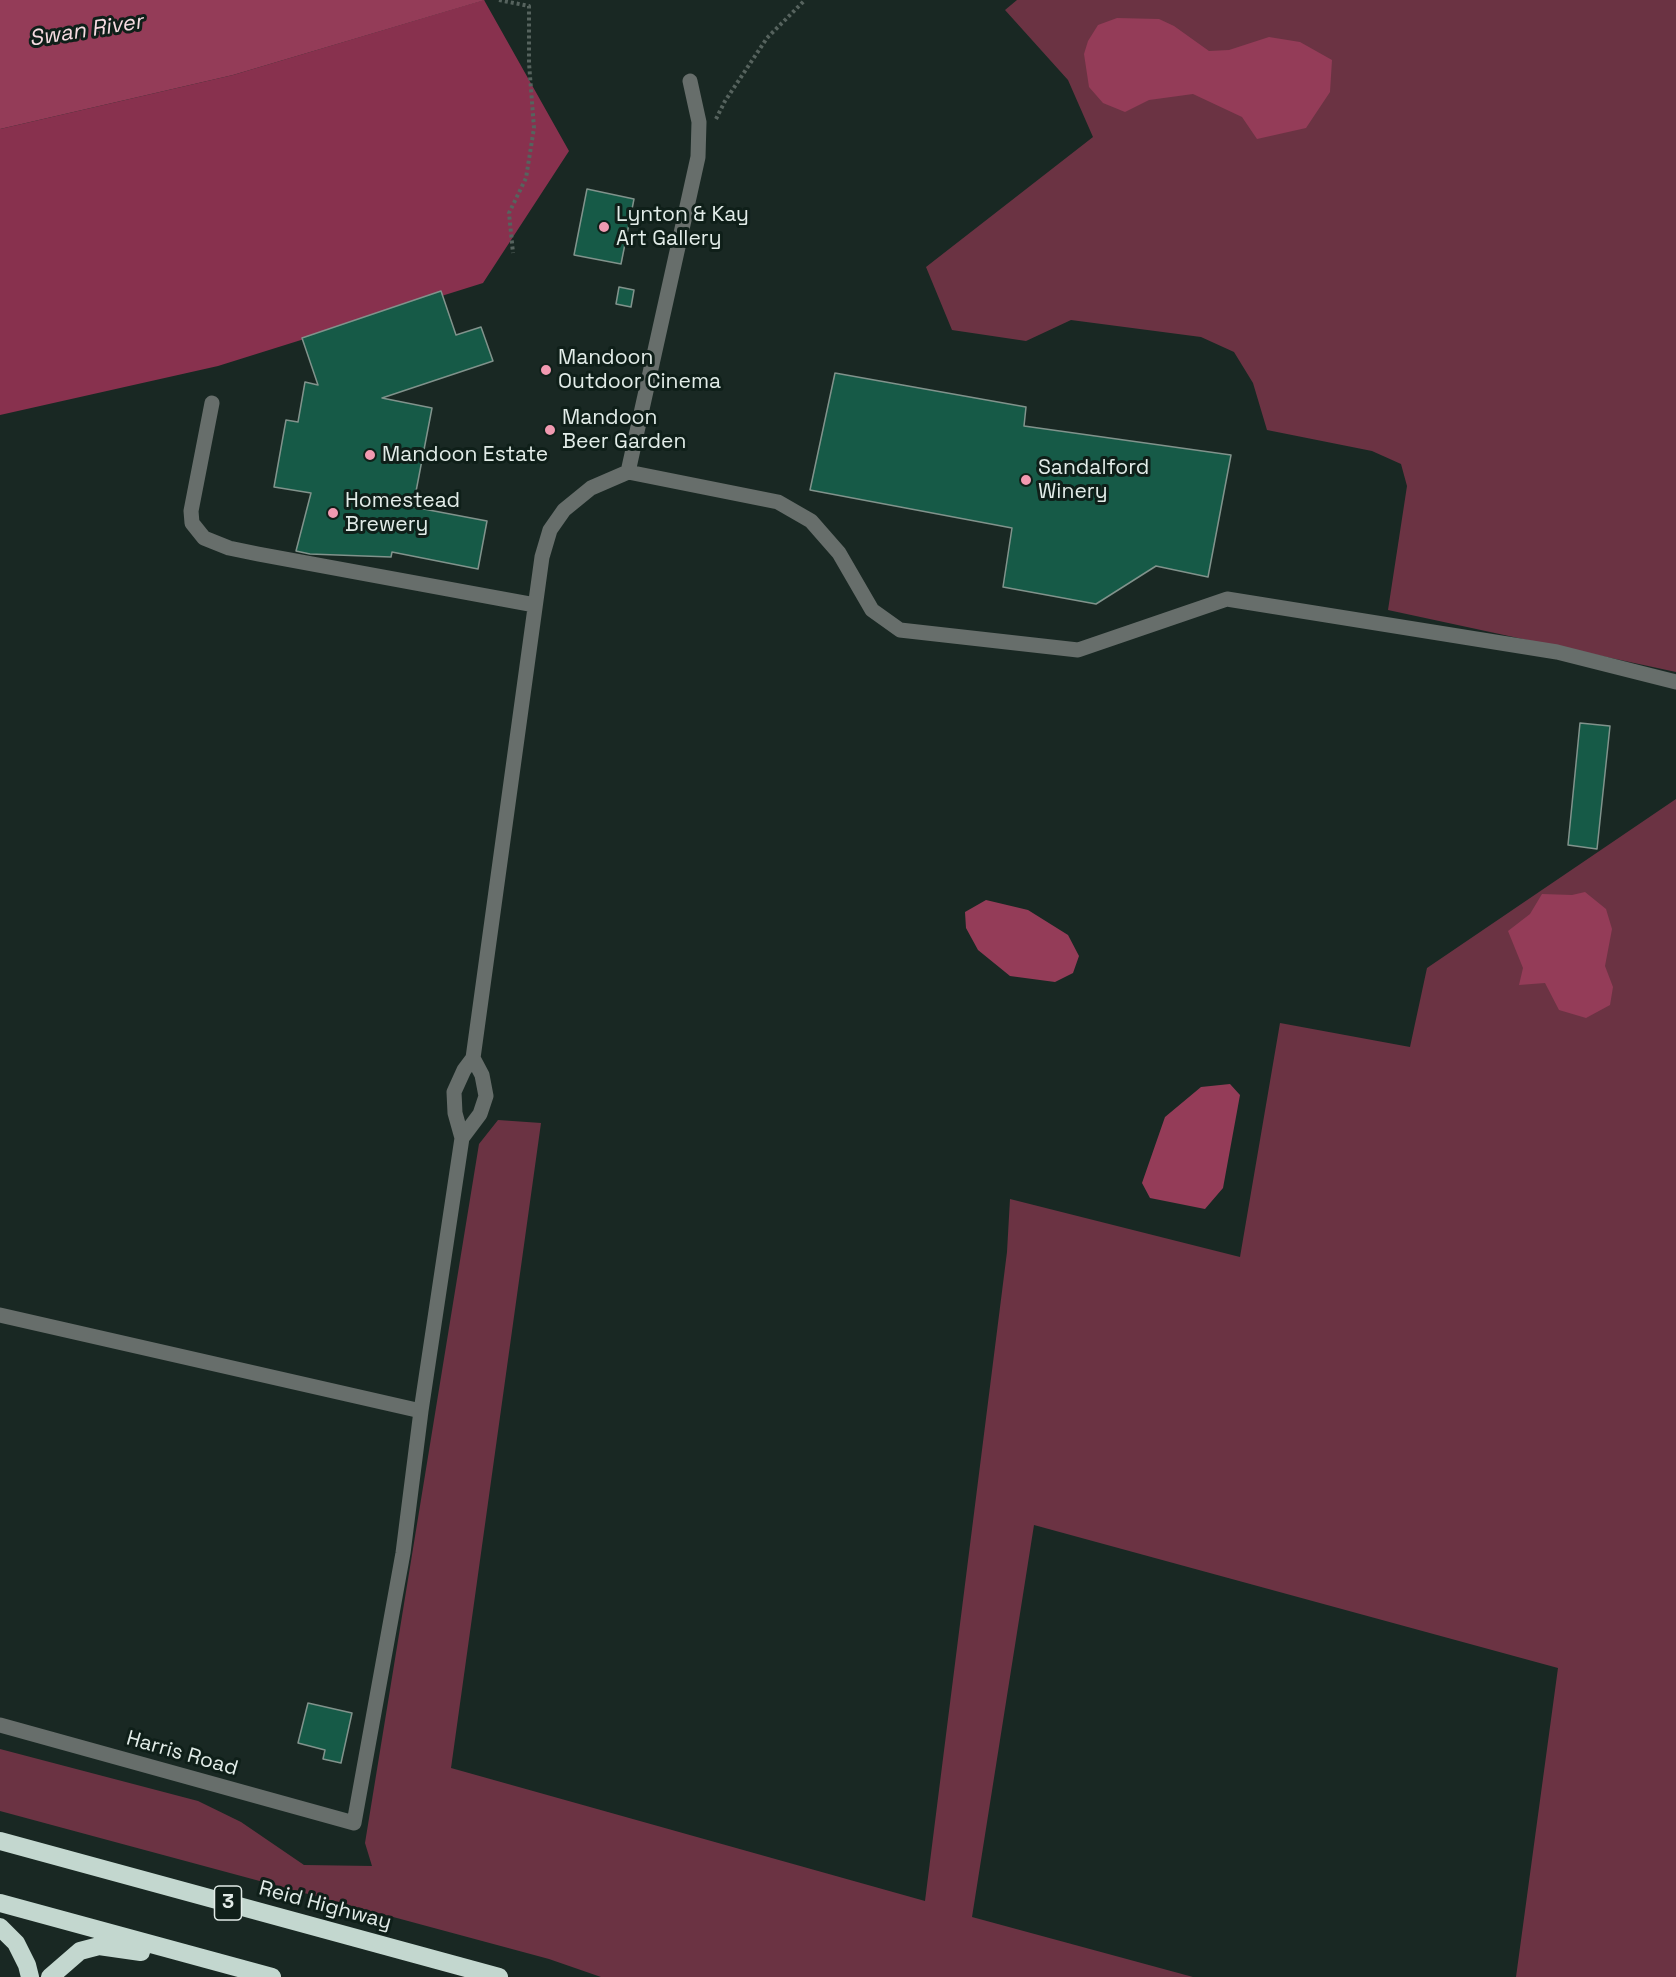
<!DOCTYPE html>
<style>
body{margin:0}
canvas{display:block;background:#192823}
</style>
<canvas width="1676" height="1977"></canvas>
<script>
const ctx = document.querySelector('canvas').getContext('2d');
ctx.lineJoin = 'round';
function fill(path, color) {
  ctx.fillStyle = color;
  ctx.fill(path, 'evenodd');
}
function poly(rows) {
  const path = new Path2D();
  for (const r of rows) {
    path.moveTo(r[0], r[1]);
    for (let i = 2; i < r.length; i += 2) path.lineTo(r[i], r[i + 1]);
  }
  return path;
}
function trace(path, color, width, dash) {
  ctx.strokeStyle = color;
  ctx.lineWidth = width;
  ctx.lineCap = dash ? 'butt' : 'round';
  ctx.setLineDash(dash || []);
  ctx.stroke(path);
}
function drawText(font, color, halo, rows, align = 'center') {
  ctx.font = font + ' "Space Grotesk",sans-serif';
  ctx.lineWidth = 6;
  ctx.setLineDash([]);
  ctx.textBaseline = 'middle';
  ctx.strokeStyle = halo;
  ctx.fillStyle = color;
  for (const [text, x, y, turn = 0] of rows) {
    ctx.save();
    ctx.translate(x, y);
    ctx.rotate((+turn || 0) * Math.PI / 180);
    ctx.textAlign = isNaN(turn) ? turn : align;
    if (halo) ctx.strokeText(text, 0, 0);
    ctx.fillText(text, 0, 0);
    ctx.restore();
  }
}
fill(poly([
 [1017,0,1676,0,1676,672,1388,610,1407,486,1401,464,1372,451,1267,430,1253,383,1234,352,1201,337,1071,320,1026,341,952,330,926,267,1093,137,1068,80,1005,10],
 [1676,799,1676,1977,1516,1977,1558,1668,1034,1525,972,1917,1193,1977,601,1977,549,1959,0,1811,0,1749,198,1801,241,1822,304,1865,372,1866,365,1843,479,1144,498,1120,541,1123,451,1768,925,1901,1007,1252,1010,1199,1240,1257,1280,1023,1410,1047,1427,968]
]), '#6b3343');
fill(poly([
 [484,0,569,151,483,283,218,366,0,415,0,129,233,75]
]), '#88314e');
fill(poly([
 [0,0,485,0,233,75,0,129],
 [1117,18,1159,19,1174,26,1209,51,1229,50,1269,37,1300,42,1332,60,1330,92,1306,128,1257,139,1242,117,1193,94,1149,100,1125,112,1103,103,1089,87,1084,54,1088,41,1098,25],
 [1585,892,1606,909,1612,929,1605,966,1613,987,1610,1005,1586,1018,1559,1010,1545,983,1519,985,1523,968,1508,931,1530,914,1542,894,1572,895],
 [986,900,1028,910,1068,935,1079,956,1073,973,1055,982,1010,976,978,950,966,928,965,912],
 [1230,1084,1240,1095,1223,1188,1205,1209,1150,1198,1142,1183,1165,1117,1201,1087]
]), '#943c58');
const building = poly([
 [587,189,634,199,621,264,574,255,587,189],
 [619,287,634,290,631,307,616,304,619,287],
 [441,291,456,335,481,327,493,361,382,398,432,408,413,507,487,521,478,569,392,552,391,557,310,554,296,551,311,493,274,487,286,420,298,422,305,382,318,385,302,338,441,291],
 [835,373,1026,407,1024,426,1231,455,1208,577,1156,566,1096,604,1003,587,1012,528,810,490,835,373],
 [1580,723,1610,726,1597,849,1568,845,1580,723],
 [308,1703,352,1713,341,1763,323,1759,325,1750,298,1743,308,1703]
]);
fill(building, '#165a47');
trace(building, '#81938c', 1.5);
trace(poly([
 [499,0,529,6,529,63,534,128,526,178,509,213,513,253],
 [716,119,725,101,767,38,805,0]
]), '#56635e', 4, [3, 3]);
trace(poly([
 [212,403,191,511,192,523,204,538,229,548,258,554,535,605],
 [628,472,698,157,699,122,690,81],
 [462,1138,480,1114,486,1096,482,1075,473,1058],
 [0,1315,421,1411],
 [0,1725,354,1823,403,1553,421,1411,462,1138,455,1113,454,1092,464,1070,473,1058,542,557,550,530,564,510,591,488,628,472,778,502,811,521,839,553,872,610,900,630,1078,650,1227,599,1557,652,1676,682]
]), '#676e6b', 15);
trace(poly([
 [0,1841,499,1977],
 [0,1903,272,1977],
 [0,1927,16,1943,27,1965,30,1977],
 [50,1977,80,1951,99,1946,141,1952]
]), '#c3d7cf', 18);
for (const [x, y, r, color] of [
 [604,227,6,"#f19ab1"],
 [546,370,6,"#f19ab1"],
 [550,430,6,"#f19ab1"],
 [370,455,6,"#f19ab1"],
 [1026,480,6,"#f19ab1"],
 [333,513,6,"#f19ab1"]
]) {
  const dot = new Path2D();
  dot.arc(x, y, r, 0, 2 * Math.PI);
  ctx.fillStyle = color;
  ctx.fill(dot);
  trace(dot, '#0f1f19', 2);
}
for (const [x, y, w] of [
 [228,1903,27]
]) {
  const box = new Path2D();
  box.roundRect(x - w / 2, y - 17, w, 34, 4.5);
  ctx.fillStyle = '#0f1f19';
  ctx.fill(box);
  trace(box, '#e2ece8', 1.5);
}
drawText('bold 20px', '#e2ece8', null, [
 ["3",228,1903]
]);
drawText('21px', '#e2ece8', '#0f1f19', [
 ["Lynton & Kay",616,215],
 ["Art Gallery",616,239],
 ["Mandoon",558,358],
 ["Outdoor Cinema",558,382],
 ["Mandoon",562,418],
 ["Beer Garden",562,442],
 ["Mandoon Estate",382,455],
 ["Sandalford",1038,468],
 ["Winery",1038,492],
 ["Homestead",345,501],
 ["Brewery",345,525]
], 'left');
drawText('21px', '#e2ece8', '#0f1f19', [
 ["Harris Road",182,1754,16],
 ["Reid Highway",325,1906,15]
]);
drawText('italic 22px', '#f6dbe1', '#0f1f19', [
 ["Swan River",86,31,-9]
]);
</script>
